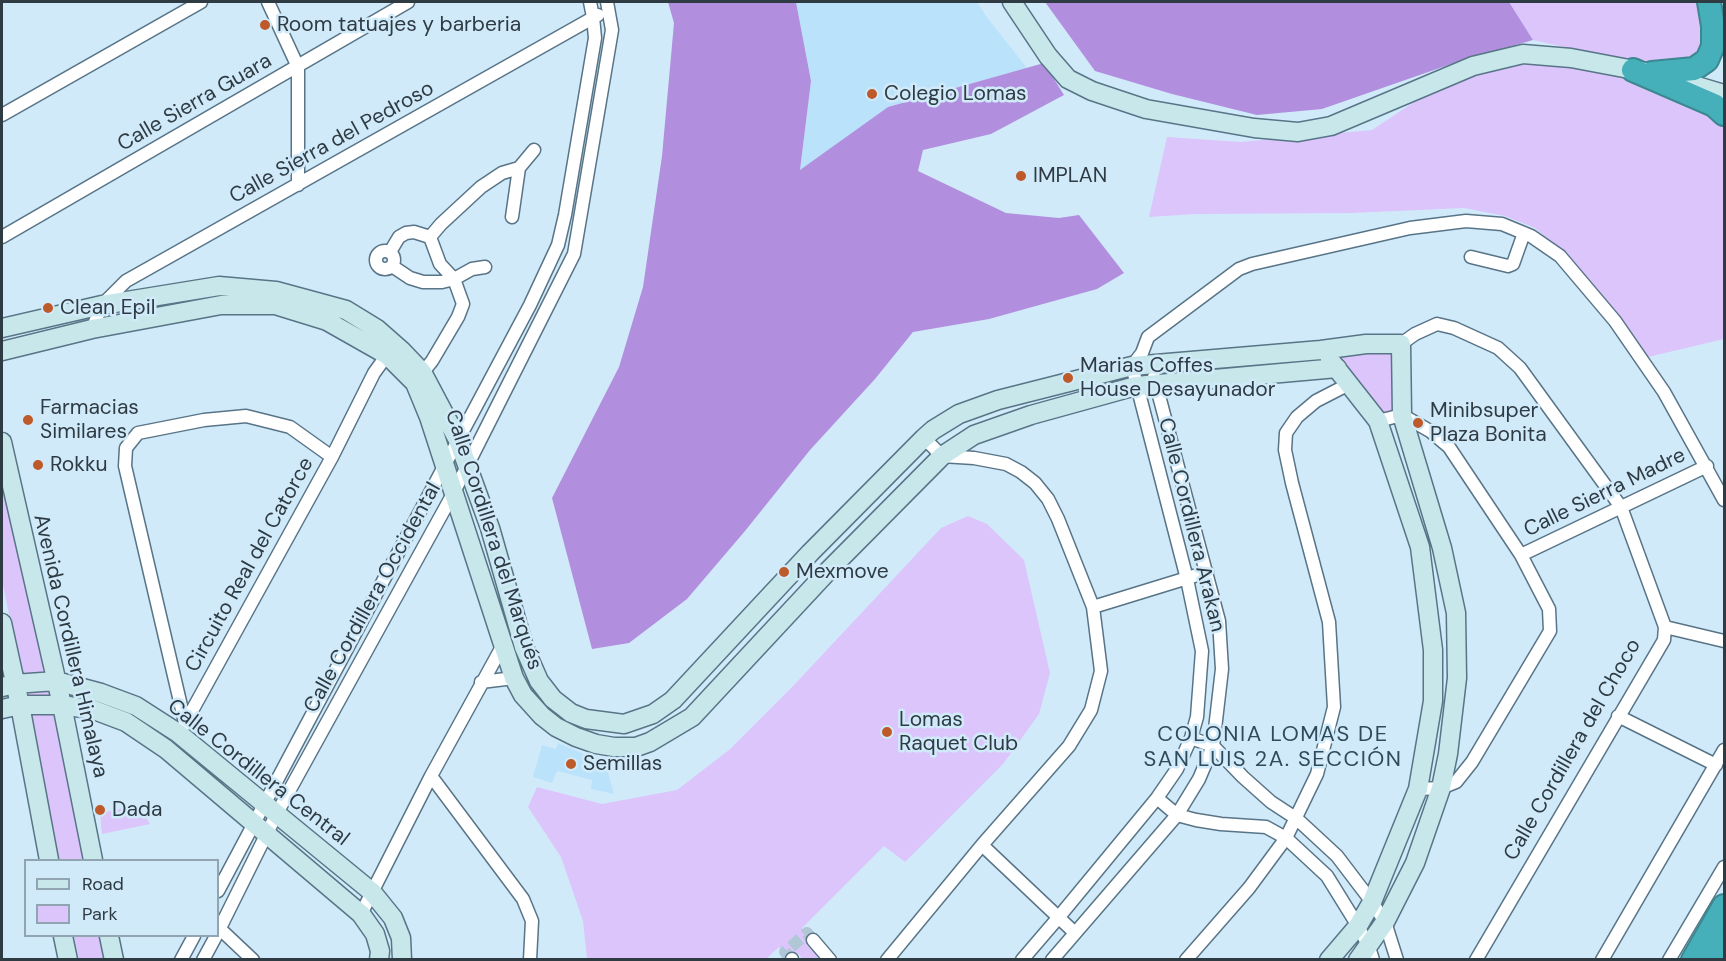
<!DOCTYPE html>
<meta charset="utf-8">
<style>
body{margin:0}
#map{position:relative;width:1726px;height:961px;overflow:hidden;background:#d1eafa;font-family:"DM Sans",sans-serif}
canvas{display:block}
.frame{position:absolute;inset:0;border:3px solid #2e3b43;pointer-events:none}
.legend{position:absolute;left:24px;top:859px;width:195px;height:78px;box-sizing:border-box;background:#d1eafa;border:2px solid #90a4b1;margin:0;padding:8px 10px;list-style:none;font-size:18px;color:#2e3b43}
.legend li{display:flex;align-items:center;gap:12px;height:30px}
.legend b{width:30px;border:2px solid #90a4b1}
</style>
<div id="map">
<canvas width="1726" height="961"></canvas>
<div class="frame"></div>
<ul class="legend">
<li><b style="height:8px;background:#c7e7ea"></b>Road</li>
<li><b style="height:16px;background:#dcc5fb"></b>Park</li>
</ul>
</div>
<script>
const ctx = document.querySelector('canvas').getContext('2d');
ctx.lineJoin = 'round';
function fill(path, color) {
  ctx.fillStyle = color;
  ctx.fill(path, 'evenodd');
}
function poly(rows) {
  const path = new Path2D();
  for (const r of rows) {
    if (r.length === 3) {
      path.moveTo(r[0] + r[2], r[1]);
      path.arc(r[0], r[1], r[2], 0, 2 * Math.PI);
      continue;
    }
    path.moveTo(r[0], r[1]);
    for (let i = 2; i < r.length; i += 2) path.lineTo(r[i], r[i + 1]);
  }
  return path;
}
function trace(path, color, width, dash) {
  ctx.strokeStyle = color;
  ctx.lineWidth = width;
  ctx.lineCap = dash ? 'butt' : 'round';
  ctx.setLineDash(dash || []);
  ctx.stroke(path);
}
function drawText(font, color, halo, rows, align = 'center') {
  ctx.font = font + ' "DM Sans",sans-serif';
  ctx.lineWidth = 5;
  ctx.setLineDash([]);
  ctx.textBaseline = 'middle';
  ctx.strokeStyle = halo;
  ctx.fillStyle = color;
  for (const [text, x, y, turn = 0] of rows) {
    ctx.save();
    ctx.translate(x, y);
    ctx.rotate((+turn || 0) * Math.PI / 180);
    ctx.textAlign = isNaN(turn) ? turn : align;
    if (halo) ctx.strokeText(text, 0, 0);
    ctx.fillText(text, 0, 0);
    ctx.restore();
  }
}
fill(poly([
 [796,2,977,2,986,16,1027,68,888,107,800,171,811,81],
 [558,743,584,754,604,758,614,794,591,789,592,780,557,771,552,783,533,777,542,745,556,749]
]), '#bbe2fb');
fill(poly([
 [1509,2,1704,2,1710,31,1696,61,1675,67,1604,56,1533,40],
 [1528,62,1565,65,1630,79,1724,121,1724,339,1648,357,1564,254,1535,228,1505,216,1464,208,1352,213,1197,214,1149,217,1167,137,1241,142,1372,130,1423,96,1475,74],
 [1388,346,1400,366,1400,405,1391,413,1384,414,1360,393,1339,367,1338,349],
 [2,454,55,720,85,860,59,860,2,580],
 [968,516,987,524,1024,560,1050,673,1039,714,1003,764,905,862,884,846,802,928,813,940,808,944,812,947,818,959,802,959,798,953,792,959,779,947,766,959,587,959,583,921,561,857,528,807,537,787,602,804,677,790,729,750,794,685,941,528],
 [138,805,150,824,102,834,100,813],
 [74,936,100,936,105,959,79,959]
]), '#dcc5fb');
fill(poly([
 [668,2,796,2,811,81,800,170,888,107,1044,63,1064,95,991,134,923,150,918,171,1006,213,1059,218,1079,215,1124,273,1097,289,989,319,913,332,875,379,810,450,745,531,687,599,629,643,592,649,552,498,619,367,643,287,662,156,674,23],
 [1045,2,1509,2,1533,40,1457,62,1322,109,1257,115,1172,94,1095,71]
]), '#b18fde');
trace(poly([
 [792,959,785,952,807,933,813,940]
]), '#b0c7d5', 12, [12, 6]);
const street = poly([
 [268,2,298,67,298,185],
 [2,115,201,2],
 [512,217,519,168,534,150],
 [2,237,408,2],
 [385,260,9],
 [390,252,399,237,406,233,414,232,430,237],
 [1471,257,1508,266,1513,264,1524,233],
 [392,266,410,278,423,282,442,282,454,279,472,269,485,267],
 [92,329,102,305,126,281,598,15],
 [1401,344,1415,334,1437,324,1454,328,1498,348,1520,368,1621,507,1665,627,1664,640,1476,960],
 [419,377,432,361,458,317,463,304,454,279,440,264,430,237,441,224,481,187,502,173,519,168],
 [1378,421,1402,415,1430,431,1449,447,1521,555,1549,609,1550,631,1472,762,1456,782,1441,788,1418,789],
 [1521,555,1707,466],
 [1093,607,1207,572],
 [1665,627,1724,641],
 [481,682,514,678],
 [1618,716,1716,765],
 [185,723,125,466,126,448,138,433,204,420,246,416,290,427,332,457],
 [183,727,332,457,374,373,387,355],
 [1191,738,1213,746,1243,777,1271,802,1297,819,1337,856,1372,902,1385,922,1397,960],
 [431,776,523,899,532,921,530,960],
 [1157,798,1177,815,1196,820,1221,824,1266,827,1286,838,1327,876,1358,926,1369,947,1373,960],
 [982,845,1075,933],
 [218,891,530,305,558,245,565,215,595,38,593,17,590,2],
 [361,914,431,776,503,645],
 [218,927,253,960],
 [218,932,277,813,454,492,574,254,612,30,607,2],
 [813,940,830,960],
 [792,959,792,960],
 [181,960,194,936],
 [203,960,216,936],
 [887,960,982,845,1069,746,1091,710,1101,671,1093,607,1058,519,1048,499,1035,483,1021,472,1006,464,974,458,942,456,924,438],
 [1022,960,1058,918,1157,798,1177,769,1191,738,1197,717,1202,651,1187,579,1132,366,1142,353,1148,337,1239,269,1252,264,1410,228,1466,221,1502,224,1531,236,1560,256,1615,321,1664,392,1724,500],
 [1052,960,1177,815,1199,779,1213,746,1222,669,1219,621,1154,377],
 [1186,960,1249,888,1286,838,1317,774,1334,707,1329,622,1292,483,1285,450,1286,433,1297,417,1316,401,1349,384],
 [1602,960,1724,750],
 [1669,960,1724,867]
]);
const secondary = poly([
 [1012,2,1048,56,1068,79,1092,91,1146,109,1254,128,1298,132,1331,126,1473,66,1523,54,1571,58,1645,72],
 [1680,81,1724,94],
 [2,328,102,305,219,286,276,291,346,310,377,329,402,351,422,372,458,440,490,528,524,647,539,681,553,699,571,713,586,719,624,724,653,714,673,700,810,553,924,438,933,430,959,414,998,400,1132,366,1321,350,1366,344,1401,344,1402,415,1442,548,1456,613,1457,678,1448,754,1441,788,1415,863,1385,922,1358,960],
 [2,351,92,329,221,305,275,305,327,321,387,355,415,383,429,417,514,678,523,695,542,716,556,727,576,737,596,744,614,747,636,747,650,742,692,717,828,571,942,456,974,435,1031,415,1136,386,1337,368],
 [2,442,62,705,93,860],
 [2,623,20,705,49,860],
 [2,687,14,684,56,681,101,693,136,706,178,733,372,892,393,918,401,938,402,960],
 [2,709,20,705,62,705,94,710,126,722,166,749,361,914,375,934,380,951,379,960],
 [63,936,68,960],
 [109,936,114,960],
 [1329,960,1358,926,1372,902,1418,789,1433,701,1433,650,1420,547,1378,421,1330,360]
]);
const highway = poly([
 [1633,70,1714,105,1724,114],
 [1652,73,1694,69,1707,60,1713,46,1713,26,1709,2],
 [1693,960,1724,906],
 [1713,960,1724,941]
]);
trace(street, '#587487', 15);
trace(secondary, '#587487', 21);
trace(highway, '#3d8790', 26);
trace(street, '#fff', 12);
trace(secondary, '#c7e7ea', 18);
trace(highway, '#45b0ba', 22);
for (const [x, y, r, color] of [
 [265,25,6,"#be5929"],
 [872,94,6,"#be5929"],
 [1021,176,6,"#be5929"],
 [48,308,6,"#be5929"],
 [1068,378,6,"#be5929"],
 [28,420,6,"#be5929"],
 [1418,423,6,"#be5929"],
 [38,465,6,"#be5929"],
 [784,572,6,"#be5929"],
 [887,732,6,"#be5929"],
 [571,764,6,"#be5929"],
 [100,810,6,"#be5929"]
]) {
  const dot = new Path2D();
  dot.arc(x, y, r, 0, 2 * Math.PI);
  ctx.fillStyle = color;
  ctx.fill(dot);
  trace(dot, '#d1eafa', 2);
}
drawText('21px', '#2e3b43', '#d1eafa', [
 ["Room tatuajes y barberia",277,25],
 ["Colegio Lomas",884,94],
 ["IMPLAN",1033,176],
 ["Clean Epil",60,308],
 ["Marias Coffes",1080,366],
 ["House Desayunador",1080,390],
 ["Farmacias",40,408],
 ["Similares",40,432],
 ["Minibsuper",1430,411],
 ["Plaza Bonita",1430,435],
 ["Rokku",50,465],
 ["Mexmove",796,572],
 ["Lomas",899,720],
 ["Raquet Club",899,744],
 ["Semillas",583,764],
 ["Dada",112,810]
], 'left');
drawText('21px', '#2e3b43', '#d1eafa', [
 ["Calle Sierra Guara",195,103,-30],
 ["Calle Sierra del Pedroso",332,143,-29],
 ["Calle Sierra Madre",1605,493,-26],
 ["Calle Cordillera Arakan",1191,525,76],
 ["Calle Cordillera del Marqués",493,540,72],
 ["Circuito Real del Catorce",250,565,-61],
 ["Calle Cordillera Occidental",373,598,-61],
 ["Avenida Cordillera Himalaya",70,646,77],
 ["Calle Cordillera del Choco",1573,750,-60],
 ["Calle Cordillera Central",258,773,38]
]);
ctx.letterSpacing = '1.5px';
drawText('22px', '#2f4a5b', '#d1eafa', [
 ["COLONIA LOMAS DE",1273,735],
 ["SAN LUIS 2A. SECCIÓN",1273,760]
]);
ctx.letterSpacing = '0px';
</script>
